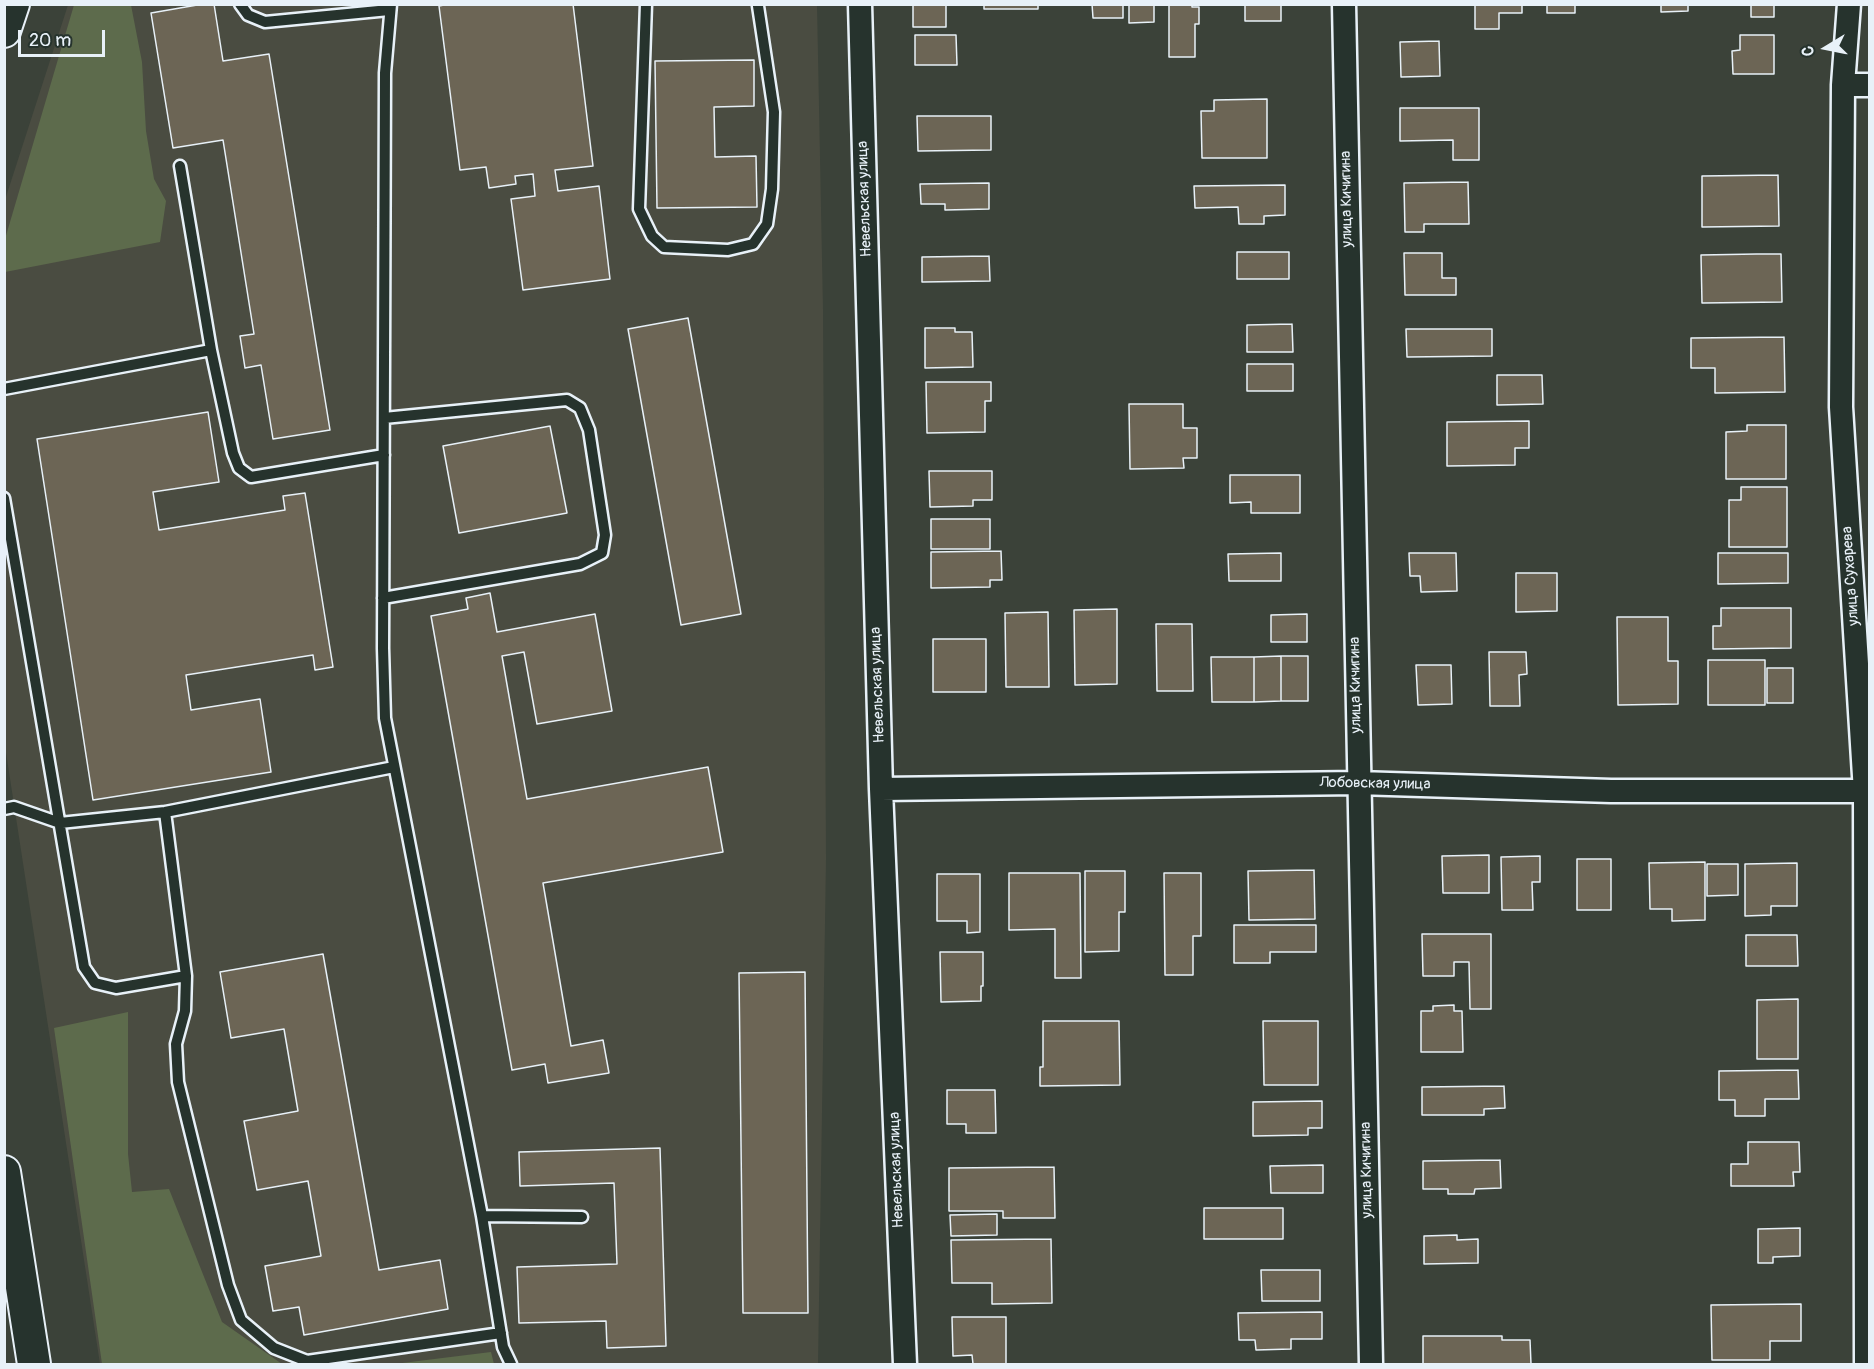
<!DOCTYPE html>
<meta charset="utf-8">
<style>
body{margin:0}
#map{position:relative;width:1874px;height:1369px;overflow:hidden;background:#3b4239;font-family:Pangolin,sans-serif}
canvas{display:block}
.frame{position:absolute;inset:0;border:6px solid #e8f1f8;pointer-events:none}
.north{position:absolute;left:1796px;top:18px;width:60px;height:60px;-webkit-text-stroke:4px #26332d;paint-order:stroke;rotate:260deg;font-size:16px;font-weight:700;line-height:24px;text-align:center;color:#e8f1f8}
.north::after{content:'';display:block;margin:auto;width:21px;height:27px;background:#e8f1f8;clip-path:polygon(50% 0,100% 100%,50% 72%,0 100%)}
.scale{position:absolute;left:18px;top:30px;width:87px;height:27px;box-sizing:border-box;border:3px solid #e8f1f8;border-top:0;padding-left:8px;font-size:18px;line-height:21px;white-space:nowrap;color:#e8f1f8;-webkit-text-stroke:4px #26332d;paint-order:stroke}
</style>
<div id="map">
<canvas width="1874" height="1369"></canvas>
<div class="frame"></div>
<div class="north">С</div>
<div class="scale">20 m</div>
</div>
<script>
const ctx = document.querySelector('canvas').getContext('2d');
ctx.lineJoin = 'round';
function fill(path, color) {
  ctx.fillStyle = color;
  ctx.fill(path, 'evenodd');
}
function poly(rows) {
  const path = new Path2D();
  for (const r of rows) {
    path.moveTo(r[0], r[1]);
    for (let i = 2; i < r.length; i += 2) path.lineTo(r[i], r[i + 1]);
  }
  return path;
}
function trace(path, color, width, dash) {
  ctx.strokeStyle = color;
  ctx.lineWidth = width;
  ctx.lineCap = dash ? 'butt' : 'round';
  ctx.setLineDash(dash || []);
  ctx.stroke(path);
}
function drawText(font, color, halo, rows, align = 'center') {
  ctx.font = font + ' Pangolin,sans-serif';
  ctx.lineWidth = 4.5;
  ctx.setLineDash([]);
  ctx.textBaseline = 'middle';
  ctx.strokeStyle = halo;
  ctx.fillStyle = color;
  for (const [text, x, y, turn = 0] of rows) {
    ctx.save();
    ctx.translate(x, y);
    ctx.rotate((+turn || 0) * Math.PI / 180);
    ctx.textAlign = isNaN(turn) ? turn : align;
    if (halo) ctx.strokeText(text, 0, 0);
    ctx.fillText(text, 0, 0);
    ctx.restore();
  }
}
fill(poly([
 [68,5,817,5,823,310,826,859,818,1364,100,1364,5,746,4,203]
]), '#4a4c41');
fill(poly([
 [74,5,131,5,142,62,146,131,154,179,166,201,160,242,5,272,5,239],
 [128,1012,128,1154,132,1192,169,1189,222,1322,282,1364,102,1364,54,1028],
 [491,1352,494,1364,394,1364]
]), '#5d6b4c');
const building = poly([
 [203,4,214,4,223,61,269,54,330,430,273,439,261,365,245,368,240,336,254,334,223,140,173,148,151,13,203,4],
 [449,4,573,4,593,166,555,170,558,191,599,186,610,279,523,290,511,199,535,196,533,174,515,176,516,184,489,188,486,167,460,170,439,6,449,4],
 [913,4,946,4,946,27,913,27,913,4],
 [984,4,1038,4,1038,9,984,9,984,4],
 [1092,4,1123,4,1123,18,1093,18,1092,4],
 [1129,4,1154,4,1154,22,1129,23,1129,4],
 [1169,4,1192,4,1192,7,1199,7,1199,24,1195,24,1195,57,1169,57,1169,4],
 [1245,4,1281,4,1281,21,1245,21,1245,4],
 [1475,4,1522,4,1522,13,1499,13,1499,29,1475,29,1475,4],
 [1547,4,1575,4,1575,13,1547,13,1547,4],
 [1661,4,1688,4,1688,11,1661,12,1661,4],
 [1751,4,1774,4,1774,17,1751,17,1751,4],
 [915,35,956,35,957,65,915,65,915,35],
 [1740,35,1774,35,1774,74,1733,74,1732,51,1740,50,1740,35],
 [1439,41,1440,76,1401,77,1400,42,1439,41],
 [754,60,754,106,714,107,715,157,756,156,757,207,657,208,655,61,754,60],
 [1267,99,1267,158,1202,158,1201,111,1214,111,1214,100,1267,99],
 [1400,108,1479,108,1479,160,1453,160,1453,140,1400,141,1400,108],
 [917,116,991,116,991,150,918,151,917,116],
 [1778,175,1779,226,1702,227,1702,176,1778,175],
 [1468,182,1469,224,1424,224,1424,232,1405,232,1404,183,1468,182],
 [989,183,989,209,945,210,945,204,921,204,920,184,989,183],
 [1285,185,1285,215,1264,216,1264,224,1239,224,1238,207,1195,208,1194,186,1285,185],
 [1237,252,1289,252,1289,279,1237,279,1237,252],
 [1404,253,1442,253,1442,278,1456,278,1456,295,1405,295,1404,253],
 [1757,254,1781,254,1782,302,1702,303,1701,255,1757,254],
 [989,256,990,281,922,282,922,257,989,256],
 [688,318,741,614,681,625,628,329,688,318],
 [1292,324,1293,352,1247,352,1247,325,1292,324],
 [925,328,955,328,955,332,972,332,973,367,925,368,925,328],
 [1406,329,1492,329,1492,356,1407,357,1406,329],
 [1784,337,1785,392,1715,393,1715,368,1691,368,1691,338,1784,337],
 [1247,364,1293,364,1293,391,1247,391,1247,364],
 [1497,375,1542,375,1543,404,1497,405,1497,375],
 [926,382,991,382,991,401,985,401,985,432,927,433,926,382],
 [1129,404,1183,404,1183,428,1197,428,1197,458,1183,458,1184,468,1130,469,1129,404],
 [208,412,219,482,153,492,159,530,285,510,283,496,305,493,333,667,315,670,313,655,186,675,191,710,260,699,271,772,93,800,37,439,208,412],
 [1529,421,1529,448,1515,448,1515,465,1447,466,1447,422,1529,421],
 [1747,425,1786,425,1786,479,1726,479,1726,432,1747,431,1747,425],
 [550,426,567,513,459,533,443,446,550,426],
 [929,471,992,471,992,500,973,500,973,506,930,507,929,471],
 [1230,475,1300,475,1300,513,1251,513,1251,502,1230,503,1230,475],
 [1741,487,1787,487,1787,547,1729,547,1729,500,1741,500,1741,487],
 [931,519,990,519,990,549,931,549,931,519],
 [1001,551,1002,580,990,580,990,587,931,588,931,552,1001,551],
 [1281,553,1281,581,1229,581,1228,554,1281,553],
 [1409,553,1456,553,1457,591,1421,592,1420,576,1410,576,1409,553],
 [1718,553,1788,553,1788,583,1718,584,1718,553],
 [1516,573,1557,573,1557,611,1516,612,1516,573],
 [490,593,497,632,595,614,612,711,537,724,524,652,502,656,527,799,708,767,723,852,543,883,571,1046,603,1040,609,1073,548,1083,545,1064,512,1070,431,616,468,609,466,598,490,593],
 [1721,608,1791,608,1791,648,1713,649,1713,626,1721,626,1721,608],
 [1117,609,1117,684,1075,685,1074,610,1117,609],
 [1048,612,1049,687,1006,687,1005,613,1048,612],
 [1307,614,1307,642,1271,642,1271,615,1307,614],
 [1617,617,1668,617,1668,661,1678,661,1678,704,1618,705,1617,617],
 [1156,624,1192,624,1193,691,1157,691,1156,624],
 [933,639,986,639,986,692,933,692,933,639],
 [1489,652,1526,652,1527,674,1519,675,1520,706,1490,706,1489,652],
 [1281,656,1281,701,1254,702,1254,657,1281,656],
 [1281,656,1308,656,1308,701,1281,701,1281,656],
 [1211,657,1254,657,1254,702,1212,702,1211,657],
 [1708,660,1765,660,1765,705,1708,705,1708,660],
 [1416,665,1451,665,1452,704,1418,705,1416,665],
 [1767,668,1793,668,1793,703,1767,703,1767,668],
 [1489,855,1489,893,1443,893,1442,856,1489,855],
 [1540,856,1540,882,1532,882,1533,910,1502,910,1501,857,1540,856],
 [1577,859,1611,859,1611,910,1577,910,1577,859],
 [1705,862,1705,920,1672,921,1672,909,1650,909,1649,863,1705,862],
 [1797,863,1797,906,1771,906,1771,915,1745,916,1745,864,1797,863],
 [1707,864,1738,864,1738,895,1707,896,1707,864],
 [1314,870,1315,919,1249,920,1248,871,1314,870],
 [1085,871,1125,871,1125,912,1119,912,1119,951,1085,952,1085,871],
 [1009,873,1080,873,1081,978,1055,978,1055,929,1009,930,1009,873],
 [1164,873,1201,873,1201,936,1193,936,1193,975,1165,975,1164,873],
 [937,874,980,874,980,932,967,933,967,921,937,921,937,874],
 [1234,925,1316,925,1316,952,1270,952,1270,963,1234,963,1234,925],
 [1422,934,1491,934,1491,1009,1470,1009,1469,962,1454,962,1454,976,1423,976,1422,934],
 [1746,935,1797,935,1798,966,1746,966,1746,935],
 [940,952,983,952,983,986,981,986,981,1001,941,1002,940,952],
 [323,954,379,1270,440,1260,448,1309,304,1335,299,1307,273,1311,265,1266,321,1256,308,1181,257,1190,244,1121,298,1111,284,1029,231,1038,220,972,323,954],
 [805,972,808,1313,743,1313,739,973,805,972],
 [1798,999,1798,1059,1757,1059,1757,1000,1798,999],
 [1454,1005,1454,1011,1462,1011,1463,1052,1421,1052,1421,1011,1433,1011,1433,1006,1454,1005],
 [1043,1021,1119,1021,1120,1085,1040,1086,1040,1067,1043,1067,1043,1021],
 [1263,1021,1318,1021,1318,1085,1264,1085,1263,1021],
 [1798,1070,1799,1099,1765,1099,1765,1116,1735,1116,1735,1100,1719,1100,1719,1071,1798,1070],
 [1504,1086,1505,1108,1484,1109,1484,1115,1422,1115,1422,1087,1504,1086],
 [947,1090,995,1090,996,1133,966,1133,966,1124,947,1124,947,1090],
 [1322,1101,1322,1128,1308,1128,1308,1135,1253,1136,1253,1102,1322,1101],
 [1748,1142,1799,1142,1800,1172,1793,1172,1794,1186,1731,1186,1731,1164,1748,1164,1748,1142],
 [660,1148,666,1346,607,1348,606,1321,519,1323,517,1267,617,1264,614,1183,520,1186,519,1152,660,1148],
 [1500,1160,1501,1188,1475,1189,1474,1194,1448,1194,1448,1189,1423,1189,1423,1161,1500,1160],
 [1323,1165,1323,1193,1271,1193,1270,1166,1323,1165],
 [1054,1167,1055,1218,1003,1218,1003,1211,949,1211,949,1168,1054,1167],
 [1204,1208,1283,1208,1283,1239,1204,1239,1204,1208],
 [997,1214,997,1235,951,1236,950,1215,997,1214],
 [1800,1228,1800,1256,1773,1257,1773,1263,1758,1263,1758,1229,1800,1228],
 [1457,1235,1457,1240,1478,1239,1478,1263,1424,1264,1424,1236,1457,1235],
 [1051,1239,1052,1303,992,1304,992,1283,952,1283,951,1240,1051,1239],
 [1261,1270,1320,1270,1320,1301,1262,1301,1261,1270],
 [1801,1304,1801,1341,1770,1341,1770,1360,1712,1360,1711,1305,1801,1304],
 [1322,1312,1322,1339,1291,1339,1291,1349,1256,1350,1255,1340,1239,1340,1238,1313,1322,1312],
 [952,1317,1006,1317,1006,1364,973,1364,972,1355,953,1356,952,1317],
 [1423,1336,1502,1336,1502,1340,1530,1340,1531,1364,1423,1364,1423,1336]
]);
fill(building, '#6c6555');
trace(building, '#e8f1f8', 1.5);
const service = poly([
 [240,4,248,15,265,22,389,10],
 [391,4,385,73,383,648,385,718,482,1216,503,1347,511,1364],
 [646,4,639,209,652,236,664,247,728,250,753,244,767,224,772,189,774,112,758,6],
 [180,166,211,350,233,453,239,468,251,477,384,455],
 [4,389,211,350],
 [4,498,84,967,95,983,116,988,186,976],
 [383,598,580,564,602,553,605,535,589,430,580,408,567,400,384,418],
 [4,809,14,807,60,823,165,812,394,767],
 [165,812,186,976,185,1011,176,1044,178,1082,228,1285,241,1320,274,1348,307,1361,501,1333],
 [482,1216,582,1217]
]);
const minor = poly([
 [860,4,881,789,905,1364],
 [1344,4,1371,1364],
 [1849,4,1843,85,1841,407,1865,792,1866,1364],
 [1843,85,1870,85],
 [881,789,1358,783,1611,791,1870,791]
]);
const secondary = poly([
 [4,31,13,4],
 [4,1172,34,1364]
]);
trace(service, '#e8f1f8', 15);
trace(minor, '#e8f1f8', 27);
trace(secondary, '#e8f1f8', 36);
trace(service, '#26332d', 10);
trace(minor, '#26332d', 22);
trace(secondary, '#26332d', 32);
drawText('15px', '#e8f1f8', '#26332d', [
 ["Невельская улица",865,199,-92],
 ["улица Кичигина",1347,199,-91],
 ["улица Сухарева",1851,576,-94],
 ["Невельская улица",878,685,-92],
 ["улица Кичигина",1356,685,-91],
 ["Лобовская улица",1375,784,1],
 ["Невельская улица",897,1170,-92],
 ["улица Кичигина",1367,1170,-91]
]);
</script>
